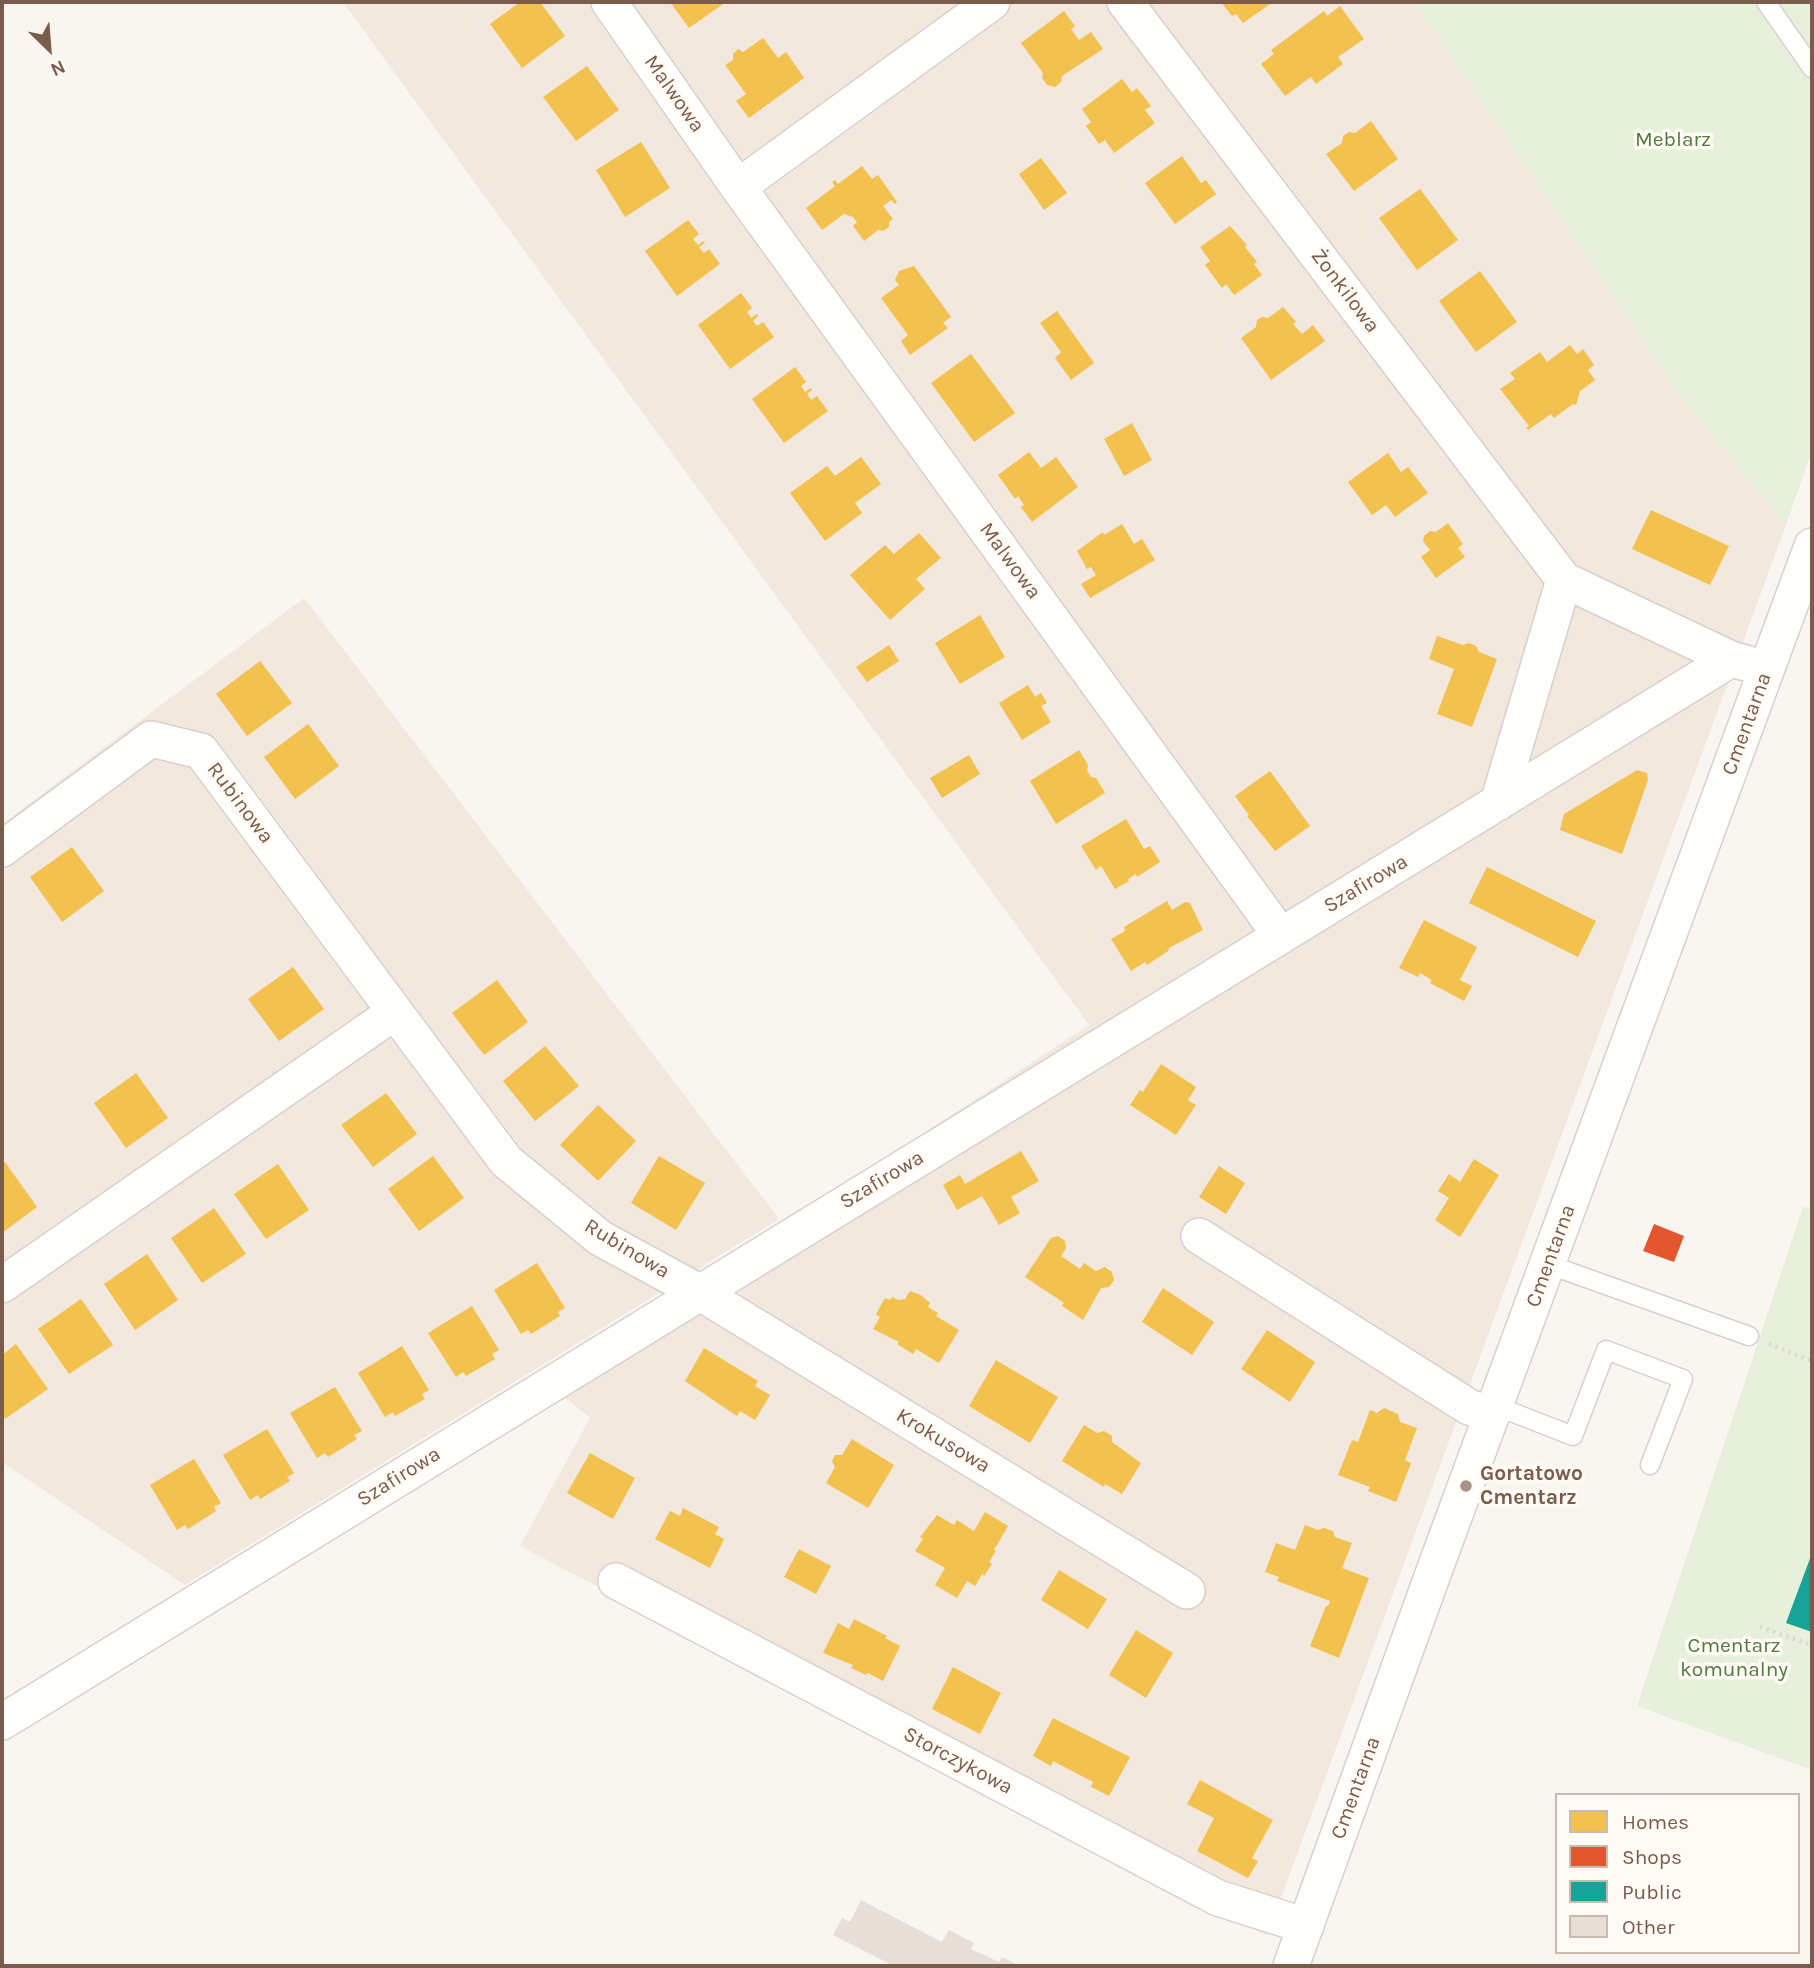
<!DOCTYPE html>
<meta charset="utf-8">
<style>
body{margin:0}
#map{position:relative;width:1814px;height:1968px;overflow:hidden;background:#f9f5f0;font-family:Karla,sans-serif}
canvas{display:block}
.frame{position:absolute;inset:0;border:4px solid #7a5c4d;pointer-events:none}
.legend{position:absolute;left:1555px;top:1793px;width:245px;height:161px;box-sizing:border-box;background:#fffaf3;border:2px solid #cabbb1;margin:0;padding:9px 12px;list-style:none;font-size:21px;color:#7a5c4d}
.legend li{display:flex;align-items:center;gap:14px;height:35px}
.legend b{width:35px;border:2px solid #cabbb1}
.north{position:absolute;left:14px;top:14px;width:70px;height:70px;-webkit-text-stroke:5px #fffaf3;paint-order:stroke;rotate:155deg;font-size:19px;font-weight:700;line-height:28px;text-align:center;color:#7a5c4d}
.north::after{content:'';display:block;margin:auto;width:24px;height:32px;background:#7a5c4d;clip-path:polygon(50% 0,100% 100%,50% 72%,0 100%)}
</style>
<div id="map">
<canvas width="1814" height="1968"></canvas>
<div class="frame"></div>
<ul class="legend">
<li><b style="height:19px;background:#f2c14e"></b>Homes</li>
<li><b style="height:19px;background:#e4572e"></b>Shops</li>
<li><b style="height:19px;background:#17a398"></b>Public</li>
<li><b style="height:19px;background:#e6ded7"></b>Other</li>
</ul>
<div class="north">N</div>
</div>
<script>
const ctx = document.querySelector('canvas').getContext('2d');
ctx.lineJoin = 'round';
function fill(path, color) {
  ctx.fillStyle = color;
  ctx.fill(path, 'evenodd');
}
function poly(rows) {
  const path = new Path2D();
  for (const r of rows) {
    path.moveTo(r[0], r[1]);
    for (let i = 2; i < r.length; i += 2) path.lineTo(r[i], r[i + 1]);
  }
  return path;
}
function trace(path, color, width, dash) {
  ctx.strokeStyle = color;
  ctx.lineWidth = width;
  ctx.lineCap = dash ? 'butt' : 'round';
  ctx.setLineDash(dash || []);
  ctx.stroke(path);
}
function drawText(font, color, halo, rows, align = 'center') {
  ctx.font = font + ' Karla,sans-serif';
  ctx.lineWidth = 7;
  ctx.setLineDash([]);
  ctx.textBaseline = 'middle';
  ctx.strokeStyle = halo;
  ctx.fillStyle = color;
  for (const [text, x, y, turn = 0] of rows) {
    ctx.save();
    ctx.translate(x, y);
    ctx.rotate((+turn || 0) * Math.PI / 180);
    ctx.textAlign = isNaN(turn) ? turn : align;
    if (halo) ctx.strokeText(text, 0, 0);
    ctx.fillText(text, 0, 0);
    ctx.restore();
  }
}
fill(poly([
 [343,2,1414,2,1684,401,1786,525,1267,1936,520,1546,590,1418,540,1377,784,1225,1089,1025],
 [304,598,779,1219,185,1585,2,1462,2,824]
]), '#f2e8de');
fill(poly([
 [1414,2,1812,2,1812,450,1786,525,1684,401],
 [1803,1207,1812,1208,1812,1770,1637,1706]
]), '#e7f0db');
fill(poly([
 [520,2,540,2,565,36,522,68,490,24],
 [670,2,726,2,689,28],
 [1221,2,1273,2,1243,23,1236,14,1232,16],
 [1340,6,1364,39,1338,57,1343,64,1316,84,1311,77,1285,96,1261,64,1274,54,1271,50,1324,11,1327,16],
 [1064,11,1075,26,1071,29,1079,40,1091,32,1103,49,1062,76,1061,82,1055,87,1047,85,1042,78,1043,73,1021,43],
 [763,38,778,58,786,52,804,78,749,118,736,101,746,94,725,65,733,60,733,54,738,49,743,52],
 [587,66,619,110,576,141,543,97],
 [1122,79,1132,92,1137,88,1151,106,1145,110,1155,123,1114,153,1105,140,1099,144,1086,126,1091,122,1082,109],
 [1371,121,1398,159,1354,191,1326,154,1342,143,1343,136,1349,132,1355,133],
 [641,142,670,188,625,217,596,170],
 [1182,156,1201,183,1206,180,1216,194,1175,224,1145,183],
 [1041,158,1067,193,1044,210,1019,174],
 [862,166,872,179,878,175,897,202,895,204,891,200,883,206,893,219,889,222,889,227,883,231,878,230,864,241,853,226,857,222,853,217,844,214,822,230,806,208,835,186,832,182,835,180,838,184],
 [1420,189,1458,240,1417,270,1379,218],
 [688,220,699,234,693,239,698,245,703,241,705,243,699,247,704,253,709,249,720,264,677,296,645,251],
 [1230,226,1247,245,1245,247,1257,262,1254,264,1262,275,1234,295,1226,284,1222,288,1205,265,1210,261,1200,247],
 [914,266,951,317,943,323,948,328,910,355,901,341,908,335,881,298,899,285,895,280,899,271],
 [1480,271,1517,322,1476,352,1439,301],
 [741,293,752,308,747,312,751,318,757,314,758,316,753,321,757,326,763,322,774,337,730,369,698,325],
 [1283,307,1296,322,1293,324,1302,334,1313,325,1325,341,1271,380,1241,338,1256,327,1257,320,1262,317,1268,318],
 [1057,311,1094,363,1071,380,1055,358,1061,352,1040,323],
 [1570,345,1577,354,1583,349,1594,365,1588,370,1595,380,1580,391,1576,405,1573,404,1554,418,1551,414,1528,430,1526,428,1529,426,1500,389,1515,379,1510,373,1540,352,1547,362],
 [971,354,1015,413,974,442,931,383],
 [795,367,806,382,801,386,805,392,811,388,812,390,807,394,811,400,817,396,828,411,784,443,752,399],
 [1132,423,1152,460,1124,476,1104,439],
 [1029,452,1041,468,1056,457,1078,487,1032,522,1021,507,1024,505,1018,496,1015,499,998,475],
 [1388,453,1401,472,1408,467,1428,493,1395,517,1386,505,1372,515,1348,482],
 [861,457,881,484,855,503,862,513,825,541,790,493,827,466,835,476],
 [1651,510,1729,546,1710,585,1632,549],
 [1448,523,1463,544,1458,548,1465,557,1436,578,1421,557,1430,550,1423,541,1424,536,1430,531,1436,532],
 [1122,524,1134,544,1142,539,1155,560,1090,598,1081,584,1096,575,1091,567,1087,569,1077,551,1103,532,1104,535],
 [919,533,941,558,916,579,925,589,890,620,850,575,885,545,894,554],
 [980,615,1005,657,960,684,935,643],
 [1437,636,1463,645,1469,643,1476,646,1479,652,1497,659,1472,727,1437,714,1454,669,1429,659],
 [889,645,899,661,867,682,856,667],
 [260,661,292,703,247,736,216,694],
 [1028,685,1035,697,1041,693,1047,703,1041,706,1051,722,1022,740,999,703],
 [308,724,339,766,295,799,264,757],
 [1079,750,1088,765,1087,770,1091,777,1096,778,1105,793,1056,824,1030,781],
 [969,755,980,774,942,798,930,778],
 [1637,770,1647,773,1648,780,1622,854,1560,830,1564,814],
 [1270,771,1310,826,1275,851,1247,816,1249,815,1235,796],
 [1126,819,1144,849,1150,846,1160,862,1137,877,1136,874,1128,879,1129,881,1115,889,1101,866,1096,870,1081,846],
 [72,847,104,891,62,922,30,877],
 [1487,867,1596,921,1578,957,1469,903],
 [1167,901,1172,910,1185,902,1190,903,1203,930,1169,948,1168,951,1147,965,1145,962,1131,971,1111,939,1125,931,1124,927],
 [1424,920,1477,947,1460,980,1472,986,1464,1001,1430,983,1432,980,1420,973,1418,977,1399,968],
 [293,967,324,1009,279,1041,248,999],
 [497,980,528,1022,484,1055,452,1013],
 [545,1046,579,1086,535,1121,503,1081],
 [1161,1064,1196,1087,1188,1100,1196,1105,1176,1135,1130,1105,1140,1090,1143,1092],
 [136,1073,168,1118,126,1148,94,1103],
 [386,1093,417,1134,373,1167,341,1125],
 [598,1105,636,1141,598,1181,560,1145],
 [1021,1151,1039,1181,1011,1197,1020,1213,999,1225,982,1196,957,1210,943,1185,960,1175,965,1184],
 [433,1156,464,1198,419,1231,388,1189],
 [659,1156,705,1183,676,1230,631,1203],
 [1474,1159,1499,1175,1460,1237,1435,1220,1449,1198,1438,1191,1449,1174,1460,1182],
 [5,1162,37,1207,2,1233,2,1165],
 [278,1164,309,1210,266,1239,234,1194],
 [1219,1166,1245,1183,1226,1214,1199,1197],
 [214,1208,246,1254,202,1283,171,1238],
 [1058,1236,1065,1241,1066,1248,1061,1256,1080,1269,1084,1263,1096,1271,1105,1267,1112,1272,1114,1280,1109,1287,1101,1288,1083,1320,1062,1306,1064,1303,1025,1277,1051,1238],
 [147,1254,178,1300,135,1330,104,1284],
 [537,1263,565,1308,558,1312,560,1316,531,1334,528,1330,521,1334,494,1290],
 [1163,1288,1214,1322,1192,1355,1142,1322],
 [910,1291,921,1295,930,1303,928,1307,938,1313,936,1316,959,1330,939,1363,916,1349,913,1354,897,1344,899,1342,873,1329,880,1317,876,1314,885,1298,890,1300,892,1297,898,1300,905,1299],
 [81,1299,113,1345,69,1374,38,1329],
 [472,1306,499,1350,492,1354,495,1359,466,1376,463,1372,456,1377,428,1333],
 [1267,1330,1315,1362,1290,1402,1241,1369],
 [16,1344,48,1389,5,1419,2,1414,2,1355],
 [402,1346,429,1390,422,1394,425,1399,395,1416,393,1412,385,1417,358,1373],
 [704,1348,758,1381,755,1386,770,1395,755,1420,740,1411,737,1416,685,1381],
 [996,1360,1058,1397,1030,1443,969,1406],
 [335,1387,362,1431,354,1435,357,1439,328,1457,325,1453,317,1458,290,1413],
 [1384,1408,1398,1414,1400,1422,1417,1428,1405,1460,1411,1463,1396,1502,1368,1491,1370,1487,1338,1475,1352,1440,1358,1442,1370,1410,1377,1413],
 [1084,1425,1097,1433,1104,1431,1112,1436,1112,1442,1141,1463,1122,1494,1105,1484,1104,1487,1062,1461],
 [267,1429,294,1473,287,1477,290,1481,260,1499,258,1495,250,1500,223,1455],
 [852,1439,894,1465,868,1508,826,1483,835,1467,832,1461,835,1455,842,1455],
 [590,1453,635,1478,613,1519,567,1493],
 [194,1459,221,1503,214,1507,216,1511,188,1529,185,1525,177,1530,150,1485],
 [683,1508,719,1527,715,1534,724,1539,710,1568,655,1539,670,1511,680,1516],
 [985,1512,1008,1526,994,1550,996,1551,989,1562,992,1564,984,1576,982,1574,975,1586,967,1581,957,1598,935,1585,945,1568,915,1551,923,1539,920,1537,937,1515,954,1525,957,1520,974,1531],
 [1305,1525,1318,1530,1324,1528,1333,1531,1335,1537,1352,1543,1342,1568,1369,1578,1339,1658,1310,1646,1326,1606,1328,1606,1330,1601,1277,1581,1279,1577,1265,1572,1276,1543,1295,1550],
 [799,1549,831,1566,816,1594,784,1577],
 [1059,1570,1107,1599,1088,1629,1041,1600],
 [854,1619,887,1636,885,1638,900,1646,883,1681,868,1673,866,1675,851,1668,853,1665,823,1653,838,1623,849,1629],
 [1136,1630,1173,1653,1146,1698,1109,1675],
 [953,1667,1001,1693,980,1734,932,1709],
 [1053,1718,1130,1757,1109,1796,1091,1787,1093,1782,1053,1761,1051,1766,1033,1756],
 [1200,1780,1273,1820,1252,1858,1258,1861,1248,1878,1197,1851,1214,1818,1187,1804]
]), '#f2c14e');
fill(poly([
 [1654,1224,1684,1236,1674,1262,1643,1251]
]), '#e4572e');
fill(poly([
 [1812,1553,1812,1632,1786,1623]
]), '#17a398');
fill(poly([
 [861,1900,942,1942,949,1930,974,1943,971,1949,999,1962,1002,1957,1020,1966,894,1966,833,1935,842,1918,850,1922]
]), '#e6ded7');
const lane = poly([
 [1766,2,1812,68],
 [1547,1264,1749,1336],
 [1496,1406,1573,1436,1606,1350,1683,1379,1650,1465]
]);
const street = poly([
 [609,2,738,187,1281,936],
 [1125,2,1564,580,1498,803],
 [738,187,992,2],
 [1564,580,1731,659,1749,664],
 [2,849,151,739,201,751,506,1161,600,1238,699,1292,1187,1591],
 [1199,1236,1469,1407,1492,1415],
 [2,1285,395,1012],
 [616,1581,1218,1898,1306,1926],
 [2,1722,1731,659],
 [1291,1966,1433,1574,1812,546]
]);
trace(lane, '#d7d1cb', 21);
trace(street, '#d7d1cb', 38);
trace(poly([
 [1769,1344,1812,1361],
 [1760,1627,1812,1645]
]), '#dcd5d0', 4.5, [2, 5]);
trace(lane, '#fefefd', 18);
trace(street, '#fefefd', 35);
for (const [x, y, r, color] of [
 [1466,1486,7,"#a69286"]
]) {
  const dot = new Path2D();
  dot.arc(x, y, r, 0, 2 * Math.PI);
  ctx.fillStyle = color;
  ctx.fill(dot);
  trace(dot, '#fffaf3', 2.5);
}
drawText('21px', '#7a5c4d', '#fffaf3', [
 ["Malwowa",674,94,55],
 ["Żonkilowa",1345,291,53],
 ["Malwowa",1010,561,54],
 ["Cmentarna",1747,724,-70],
 ["Rubinowa",240,803,53],
 ["Szafirowa",1366,884,-31],
 ["Szafirowa",882,1180,-31],
 ["Rubinowa",627,1249,31],
 ["Cmentarna",1551,1256,-70],
 ["Krokusowa",943,1441,31],
 ["Szafirowa",399,1477,-32],
 ["Storczykowa",958,1761,28],
 ["Cmentarna",1356,1788,-70]
]);
drawText('21px', '#537a41', '#fffaf3', [
 ["Meblarz",1673,140],
 ["Cmentarz",1734,1646],
 ["komunalny",1734,1670]
]);
drawText('bold 21px', '#7a5c4d', '#fffaf3', [
 ["Gortatowo",1480,1474],
 ["Cmentarz",1480,1498]
], 'left');
</script>
